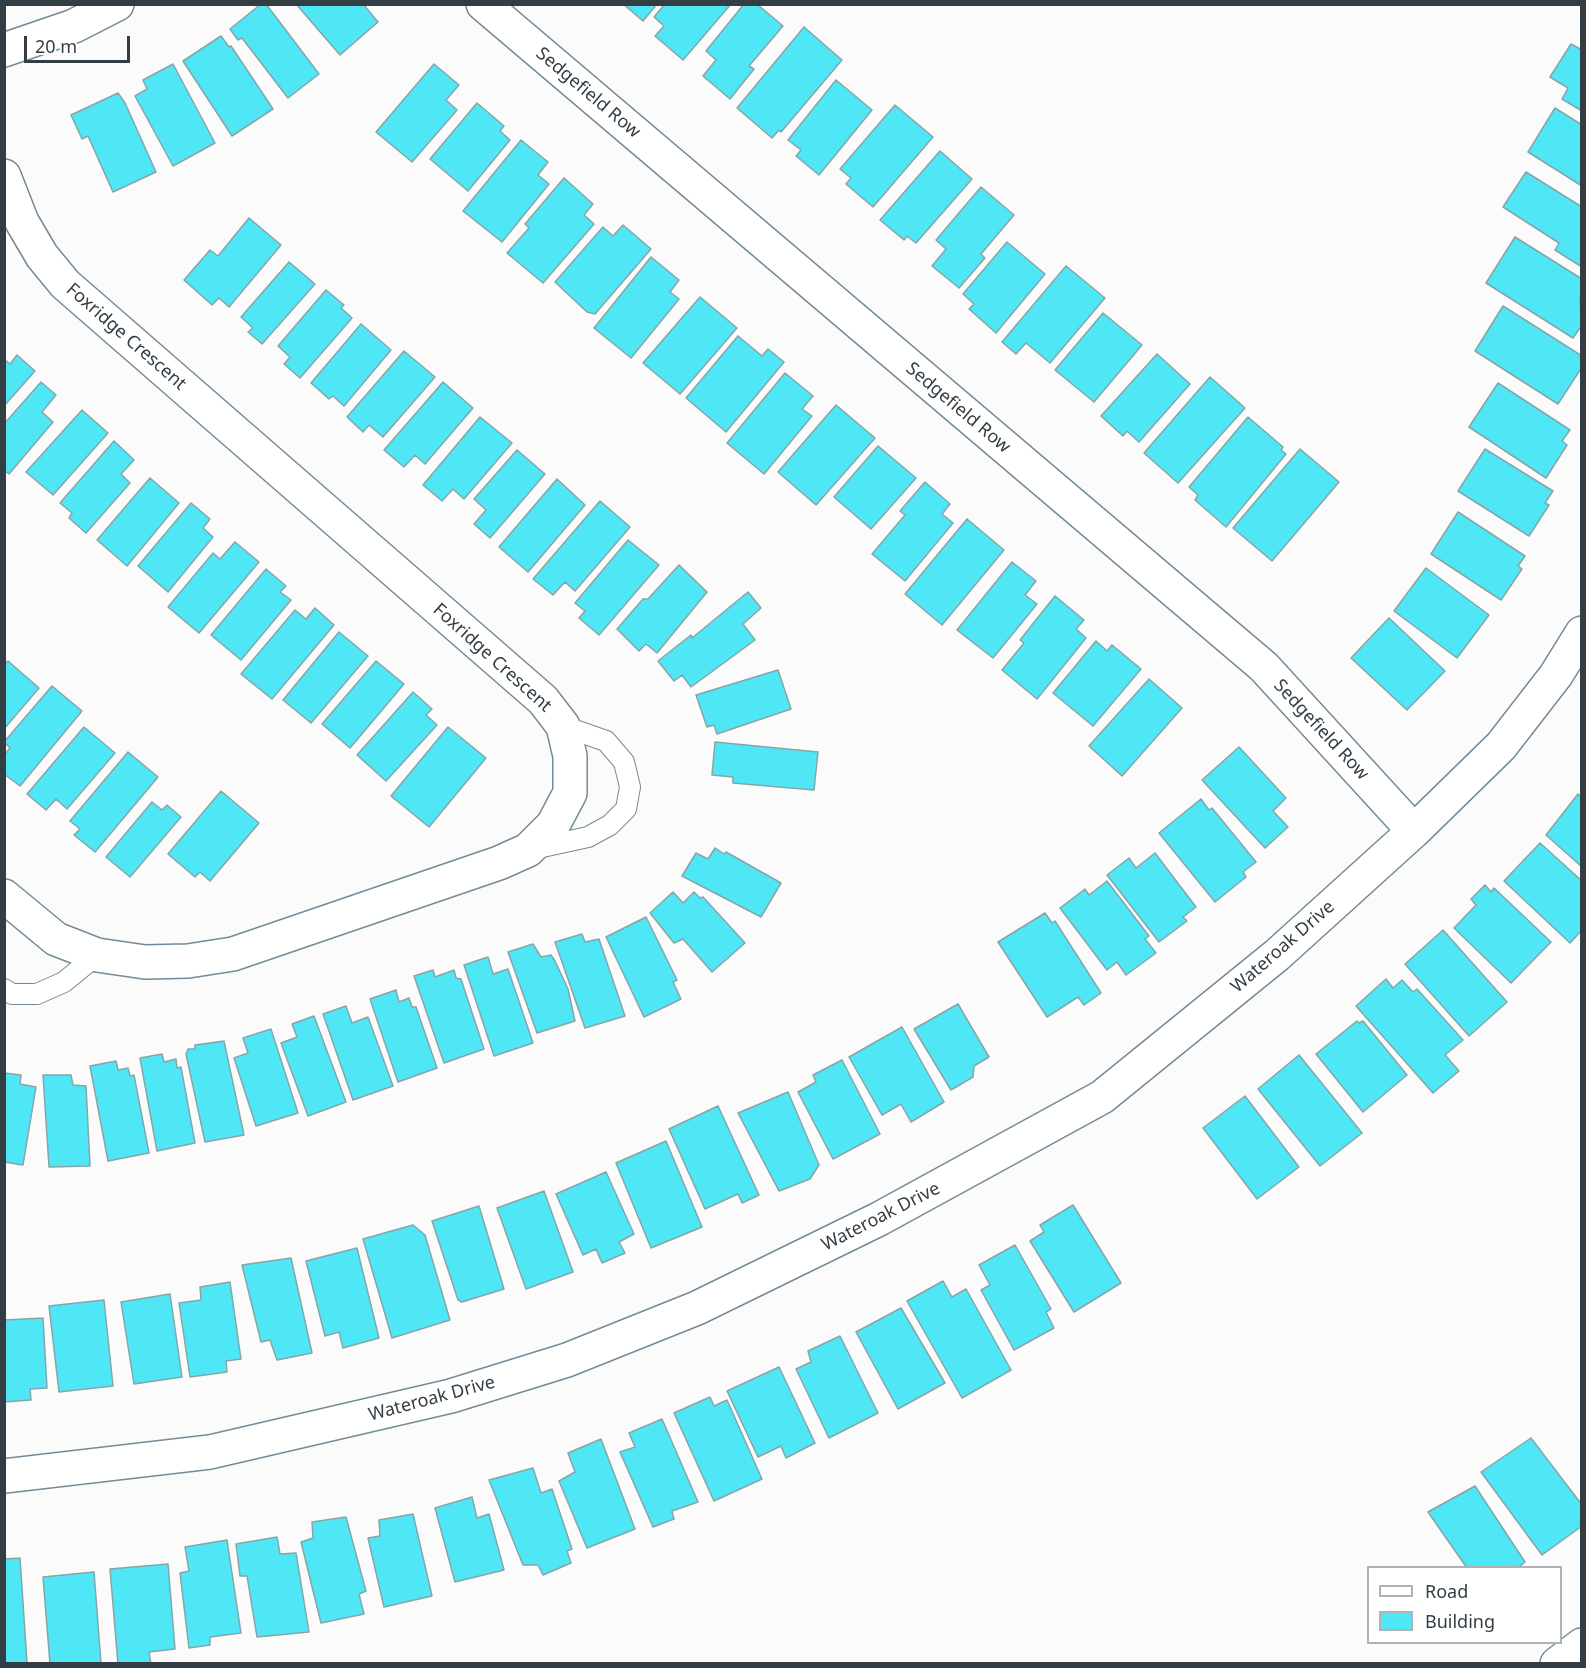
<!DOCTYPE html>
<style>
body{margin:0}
#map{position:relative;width:1586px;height:1668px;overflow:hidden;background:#fbfbfb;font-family:"Noto Sans",sans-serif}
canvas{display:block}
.frame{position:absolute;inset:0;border:6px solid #333e44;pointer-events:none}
.legend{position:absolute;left:1367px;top:1566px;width:195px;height:78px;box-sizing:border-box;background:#fff;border:2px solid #adb2b4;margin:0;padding:8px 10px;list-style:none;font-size:18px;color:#333e44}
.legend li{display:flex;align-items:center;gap:12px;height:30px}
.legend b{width:30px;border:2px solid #adb2b4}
.scale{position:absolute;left:24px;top:36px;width:106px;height:27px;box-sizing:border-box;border:3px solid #333e44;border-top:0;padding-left:8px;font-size:18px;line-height:21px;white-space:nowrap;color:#333e44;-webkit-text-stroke:4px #fff;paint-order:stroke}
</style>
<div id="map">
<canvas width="1586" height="1668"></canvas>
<div class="frame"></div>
<ul class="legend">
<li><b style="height:8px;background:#fff"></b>Road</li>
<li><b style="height:16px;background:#4fe7f6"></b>Building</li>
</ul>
<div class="scale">20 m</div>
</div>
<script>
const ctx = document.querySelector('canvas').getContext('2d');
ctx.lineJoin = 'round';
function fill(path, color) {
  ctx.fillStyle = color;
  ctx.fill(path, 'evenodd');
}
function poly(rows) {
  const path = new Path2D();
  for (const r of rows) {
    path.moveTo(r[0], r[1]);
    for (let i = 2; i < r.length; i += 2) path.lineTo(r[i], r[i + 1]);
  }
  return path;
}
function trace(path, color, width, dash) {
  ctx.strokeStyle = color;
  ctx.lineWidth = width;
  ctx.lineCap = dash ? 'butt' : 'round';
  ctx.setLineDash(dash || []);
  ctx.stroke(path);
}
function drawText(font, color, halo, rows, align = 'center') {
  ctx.font = font + ' "Noto Sans",sans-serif';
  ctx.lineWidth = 4.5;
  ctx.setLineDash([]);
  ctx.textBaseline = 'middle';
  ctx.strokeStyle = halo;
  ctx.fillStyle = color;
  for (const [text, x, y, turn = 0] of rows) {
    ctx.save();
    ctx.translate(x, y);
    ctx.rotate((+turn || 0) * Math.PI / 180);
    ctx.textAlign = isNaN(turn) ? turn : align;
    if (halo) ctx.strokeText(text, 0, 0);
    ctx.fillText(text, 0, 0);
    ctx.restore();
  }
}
const building = poly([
 [261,4,266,4,319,74,288,98,242,38,238,40,230,29,261,4],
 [296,4,363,4,378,22,340,55,296,4],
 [623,4,657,4,643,21,623,4],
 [665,4,731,4,683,60,655,36,664,26,654,17,665,4],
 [744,4,757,4,783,26,749,66,754,69,730,99,703,76,716,60,706,51,744,4],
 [804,27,842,60,781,132,779,130,772,138,737,108,804,27],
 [221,36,229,47,231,46,273,109,232,136,183,61,221,36],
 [1571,44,1582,50,1582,111,1562,99,1568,88,1550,77,1571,44],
 [173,64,215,143,173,166,135,96,147,89,143,80,173,64],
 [434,64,459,85,446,100,457,110,412,162,376,132,434,64],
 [836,80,872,110,819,175,796,156,801,150,788,140,836,80],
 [118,93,125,103,156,172,113,192,88,136,82,139,71,115,118,93],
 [477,103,504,126,500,131,510,140,468,191,430,159,477,103],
 [895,105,933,137,873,207,846,184,851,178,840,169,895,105],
 [1555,108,1582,125,1582,186,1528,152,1555,108],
 [521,140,548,162,538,175,549,184,502,242,463,211,521,140],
 [940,151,972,179,916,243,907,236,904,240,880,220,940,151],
 [1526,172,1582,207,1582,267,1555,250,1559,243,1503,207,1526,172],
 [564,178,593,204,584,215,594,224,543,283,507,253,529,228,525,224,564,178],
 [981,187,1014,215,981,254,985,258,959,288,932,266,946,249,936,240,981,187],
 [249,218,281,245,229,307,219,298,212,305,184,280,210,250,218,256,249,218],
 [623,225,651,249,595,314,587,312,555,282,603,227,613,236,623,225],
 [1515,237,1582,279,1580,301,1582,325,1573,338,1486,283,1515,237],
 [1007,242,1045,274,996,333,969,309,974,304,963,294,1007,242],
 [651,257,679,280,670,292,679,299,631,358,594,328,651,257],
 [289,262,315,284,262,344,248,332,253,328,241,317,289,262],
 [1066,266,1105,298,1050,363,1026,343,1016,354,1002,342,1066,266],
 [326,290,344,305,341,308,352,318,300,378,284,364,290,357,278,346,326,290],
 [700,297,737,328,680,394,643,363,700,297],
 [1503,306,1582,356,1582,367,1558,404,1475,351,1503,306],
 [1103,313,1142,345,1094,402,1055,370,1103,313],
 [361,324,391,350,344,406,333,396,329,399,311,383,361,324],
 [738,336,762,356,768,349,784,362,726,432,686,398,738,336],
 [404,351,435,377,383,437,369,425,363,432,347,417,404,351],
 [1157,354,1190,384,1139,442,1127,431,1123,436,1101,416,1157,354],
 [17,355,35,371,4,406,4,359,10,364,17,355],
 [785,373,813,396,802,409,812,416,764,474,727,443,785,373],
 [1210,377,1245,408,1178,483,1144,453,1210,377],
 [41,382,56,395,42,412,53,422,9,474,4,470,4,424,41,382],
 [443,382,473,408,425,464,415,455,404,467,384,450,443,382],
 [1498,383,1570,430,1562,441,1567,445,1546,478,1469,427,1498,383],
 [836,405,875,438,816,505,778,472,836,405],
 [82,410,108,433,53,495,26,472,82,410],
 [480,417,512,443,464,499,453,489,442,501,423,485,480,417],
 [1248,417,1283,447,1281,450,1286,454,1226,527,1195,500,1198,495,1189,487,1248,417],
 [114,441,134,460,121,474,130,483,86,533,69,518,72,513,60,503,114,441],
 [878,446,916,478,871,529,834,497,878,446],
 [1300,449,1339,482,1272,561,1233,528,1300,449],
 [1485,449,1553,491,1545,503,1549,505,1529,536,1458,491,1485,449],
 [517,450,545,474,490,538,474,524,486,510,474,499,517,450],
 [150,478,179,503,127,566,97,540,150,478],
 [557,479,585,505,528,572,499,547,557,479],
 [925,482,950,504,942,514,953,523,905,581,872,554,905,515,900,511,925,482],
 [600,501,630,527,575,591,565,582,553,595,533,579,600,501],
 [191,503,210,519,203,528,213,537,168,592,138,566,191,503],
 [1458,512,1525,556,1518,566,1522,569,1501,600,1431,554,1458,512],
 [967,519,1004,550,942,625,905,594,967,519],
 [628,540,659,565,599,635,579,618,585,611,575,603,628,540],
 [235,542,259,562,199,633,168,607,213,553,220,559,235,542],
 [1012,562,1036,581,1025,595,1037,604,993,658,957,630,1012,562],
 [679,565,707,592,657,653,646,644,639,651,617,629,643,599,648,599,679,565],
 [1426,568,1489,615,1457,658,1394,611,1426,568],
 [266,569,286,586,280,592,291,600,241,660,211,635,266,569],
 [748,592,761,608,743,624,755,640,691,687,682,675,674,681,658,661,691,635,692,638,748,592],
 [1055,596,1084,620,1076,629,1086,638,1037,699,1002,670,1024,643,1020,640,1055,596],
 [315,608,334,625,272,699,241,674,295,610,306,619,315,608],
 [1389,618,1445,671,1407,710,1351,658,1389,618],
 [339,632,368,656,311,723,283,700,339,632],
 [1096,641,1107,651,1112,645,1141,669,1093,726,1053,693,1096,641],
 [8,661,39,688,4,729,4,665,8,661],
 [376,661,404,684,350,748,322,724,376,661],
 [778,670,791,709,717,734,714,725,707,727,696,695,778,670],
 [1149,679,1182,708,1122,776,1089,746,1149,679],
 [52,686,82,711,20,786,4,774,4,755,10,748,4,742,52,686],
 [413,692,432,709,426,715,437,725,386,781,357,755,413,692],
 [84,727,115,753,67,809,56,799,46,810,27,794,84,727],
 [448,727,486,758,429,827,391,796,448,727],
 [715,742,818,752,814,790,733,783,733,777,712,775,715,742],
 [1239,747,1286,798,1273,811,1288,827,1265,848,1202,780,1239,747],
 [128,752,158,777,95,852,74,835,80,829,70,821,128,752],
 [221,791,259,823,210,881,200,872,195,877,168,854,221,791],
 [1578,794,1582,797,1582,867,1546,835,1578,794],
 [1201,799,1209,810,1212,808,1256,862,1243,872,1246,877,1215,902,1159,833,1201,799],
 [152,802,162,810,167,805,181,817,130,877,106,857,152,802],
 [1540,843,1582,881,1582,930,1570,943,1504,881,1540,843],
 [715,848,724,854,726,852,781,883,761,917,682,876,696,853,708,859,715,848],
 [1155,853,1196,907,1183,917,1187,921,1159,942,1107,875,1129,858,1136,868,1155,853],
 [1107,881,1149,936,1145,939,1156,953,1126,975,1117,962,1107,970,1060,908,1085,889,1089,895,1107,881],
 [1485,885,1491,892,1494,888,1551,942,1511,983,1454,928,1476,905,1471,899,1485,885],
 [673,892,683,903,694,892,700,898,703,897,745,943,712,972,683,939,674,943,650,913,673,892],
 [1045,913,1052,923,1055,921,1101,993,1084,1005,1078,997,1047,1017,998,942,1045,913],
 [646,917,677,980,673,982,681,999,644,1017,606,937,646,917],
 [1443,930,1507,1002,1469,1036,1405,964,1443,930],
 [582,934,585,942,599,939,625,1016,585,1028,555,942,582,934],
 [533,944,541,957,551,955,555,961,568,989,575,1021,537,1033,508,952,533,944],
 [488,957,493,974,508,969,533,1043,494,1056,464,965,488,957],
 [433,970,435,977,454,970,456,978,461,979,484,1049,444,1063,414,976,433,970],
 [1386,979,1393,988,1402,980,1413,992,1417,989,1463,1040,1445,1055,1459,1071,1433,1093,1356,1006,1386,979],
 [396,990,399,1002,409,998,412,1007,416,1007,437,1068,398,1082,370,999,396,990],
 [958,1004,989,1057,974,1066,973,1077,951,1090,914,1029,958,1004],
 [346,1006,352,1023,368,1017,393,1086,353,1100,323,1014,346,1006],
 [314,1016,346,1102,308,1116,281,1043,297,1037,292,1024,314,1016],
 [1357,1021,1359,1023,1363,1021,1407,1075,1363,1112,1316,1054,1357,1021],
 [902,1027,944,1102,911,1122,901,1104,882,1115,849,1057,902,1027],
 [271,1029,298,1113,256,1126,234,1058,248,1053,243,1038,271,1029],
 [224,1041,244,1135,205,1142,186,1054,188,1049,195,1049,195,1045,224,1041],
 [162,1054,164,1062,176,1059,177,1068,181,1067,195,1143,157,1151,140,1058,162,1054],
 [1299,1055,1362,1133,1320,1166,1258,1089,1299,1055],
 [842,1060,880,1134,833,1159,798,1092,816,1082,813,1075,842,1060],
 [116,1061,118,1070,128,1068,130,1076,134,1075,149,1153,108,1161,90,1066,116,1061],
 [4,1073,21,1075,20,1084,36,1087,23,1165,4,1162,4,1073],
 [43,1075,71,1075,73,1085,86,1086,90,1166,49,1167,43,1075],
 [788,1092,819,1165,810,1179,779,1191,738,1113,788,1092],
 [1245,1096,1299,1167,1257,1199,1203,1128,1245,1096],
 [718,1106,759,1195,742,1203,738,1194,705,1209,669,1129,718,1106],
 [666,1141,702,1227,651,1248,616,1163,666,1141],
 [606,1172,634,1234,619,1242,625,1253,602,1263,596,1249,583,1255,556,1194,606,1172],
 [544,1191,573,1272,526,1289,497,1208,544,1191],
 [1073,1205,1121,1283,1074,1312,1030,1241,1044,1232,1040,1225,1073,1205],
 [479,1206,504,1289,462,1302,458,1300,432,1221,479,1206],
 [413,1225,425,1235,450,1320,392,1338,363,1239,413,1225],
 [1015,1245,1051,1309,1046,1312,1054,1328,1014,1350,981,1290,990,1285,979,1265,1015,1245],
 [357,1248,379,1338,343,1348,339,1332,325,1336,306,1261,357,1248],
 [291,1258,312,1353,277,1360,270,1340,261,1342,242,1265,291,1258],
 [943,1281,952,1297,966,1289,1011,1370,962,1398,907,1301,943,1281],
 [230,1282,241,1359,226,1361,227,1372,190,1377,179,1303,201,1300,200,1287,230,1282],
 [170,1294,182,1377,134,1384,121,1302,170,1294],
 [104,1300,113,1386,59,1392,49,1306,104,1300],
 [901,1308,945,1383,898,1409,856,1332,901,1308],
 [43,1318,47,1388,30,1389,31,1400,4,1402,4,1320,43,1318],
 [840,1336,878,1413,829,1438,796,1369,811,1362,808,1351,840,1336],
 [779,1367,815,1443,786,1458,781,1446,758,1457,727,1391,779,1367],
 [710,1397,714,1406,727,1400,762,1479,714,1501,674,1413,710,1397],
 [662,1419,698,1502,672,1511,674,1519,653,1527,620,1452,635,1447,629,1433,662,1419],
 [1531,1438,1582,1505,1582,1526,1542,1555,1481,1472,1531,1438],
 [601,1439,635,1529,587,1548,559,1481,575,1472,568,1453,601,1439],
 [533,1468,541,1493,552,1489,572,1549,567,1551,571,1563,543,1575,538,1565,523,1565,489,1480,533,1468],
 [1475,1486,1525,1562,1518,1568,1467,1568,1428,1512,1475,1486],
 [472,1497,477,1518,489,1514,504,1570,455,1582,435,1508,472,1497],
 [413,1514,432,1596,384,1607,368,1538,380,1536,379,1520,413,1514],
 [346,1517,366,1591,359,1594,364,1614,321,1623,301,1542,313,1538,312,1522,346,1517],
 [277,1537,280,1554,296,1553,309,1632,257,1637,247,1576,240,1576,236,1544,277,1537],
 [227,1540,241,1633,210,1637,210,1645,189,1648,180,1573,189,1571,185,1547,227,1540],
 [20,1558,27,1663,4,1664,4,1559,20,1558],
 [168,1564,175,1649,149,1652,151,1664,118,1664,110,1569,168,1564],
 [94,1572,101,1663,50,1664,43,1577,94,1572]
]);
fill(building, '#4fe7f6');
trace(building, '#85a5a8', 1.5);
const service = poly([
 [533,849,588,837,610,825,626,809,630,787,624,762,606,741,563,726],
 [4,989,12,994,37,994,64,982,97,955]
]);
const minor = poly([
 [483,4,1264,667,1414,831],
 [4,176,22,222,42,256,65,284,543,700,563,726,570,756,570,793,553,825,528,850,499,863,233,954,188,961,145,962,97,955,56,939,4,896],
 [4,1476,210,1452,451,1396,567,1360,697,1308,879,1219,1102,1097,1277,955,1414,831,1501,746,1556,675,1582,633],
 [1557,1664,1582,1645]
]);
const tertiary = poly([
 [4,50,74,26,117,4]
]);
trace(service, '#738b99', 22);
trace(minor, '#738b99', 36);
trace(tertiary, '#738b99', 36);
trace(service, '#fff', 20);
trace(minor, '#fff', 33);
trace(tertiary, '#fff', 33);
drawText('18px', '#333e44', '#fff', [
 ["Sedgefield Row",588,93,40],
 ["Foxridge Crescent",126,337,41],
 ["Sedgefield Row",958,408,40],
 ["Foxridge Crescent",492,658,42],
 ["Sedgefield Row",1321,730,47],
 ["Wateroak Drive",1283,947,-41],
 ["Wateroak Drive",881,1217,-27],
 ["Wateroak Drive",432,1399,-15]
]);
</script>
